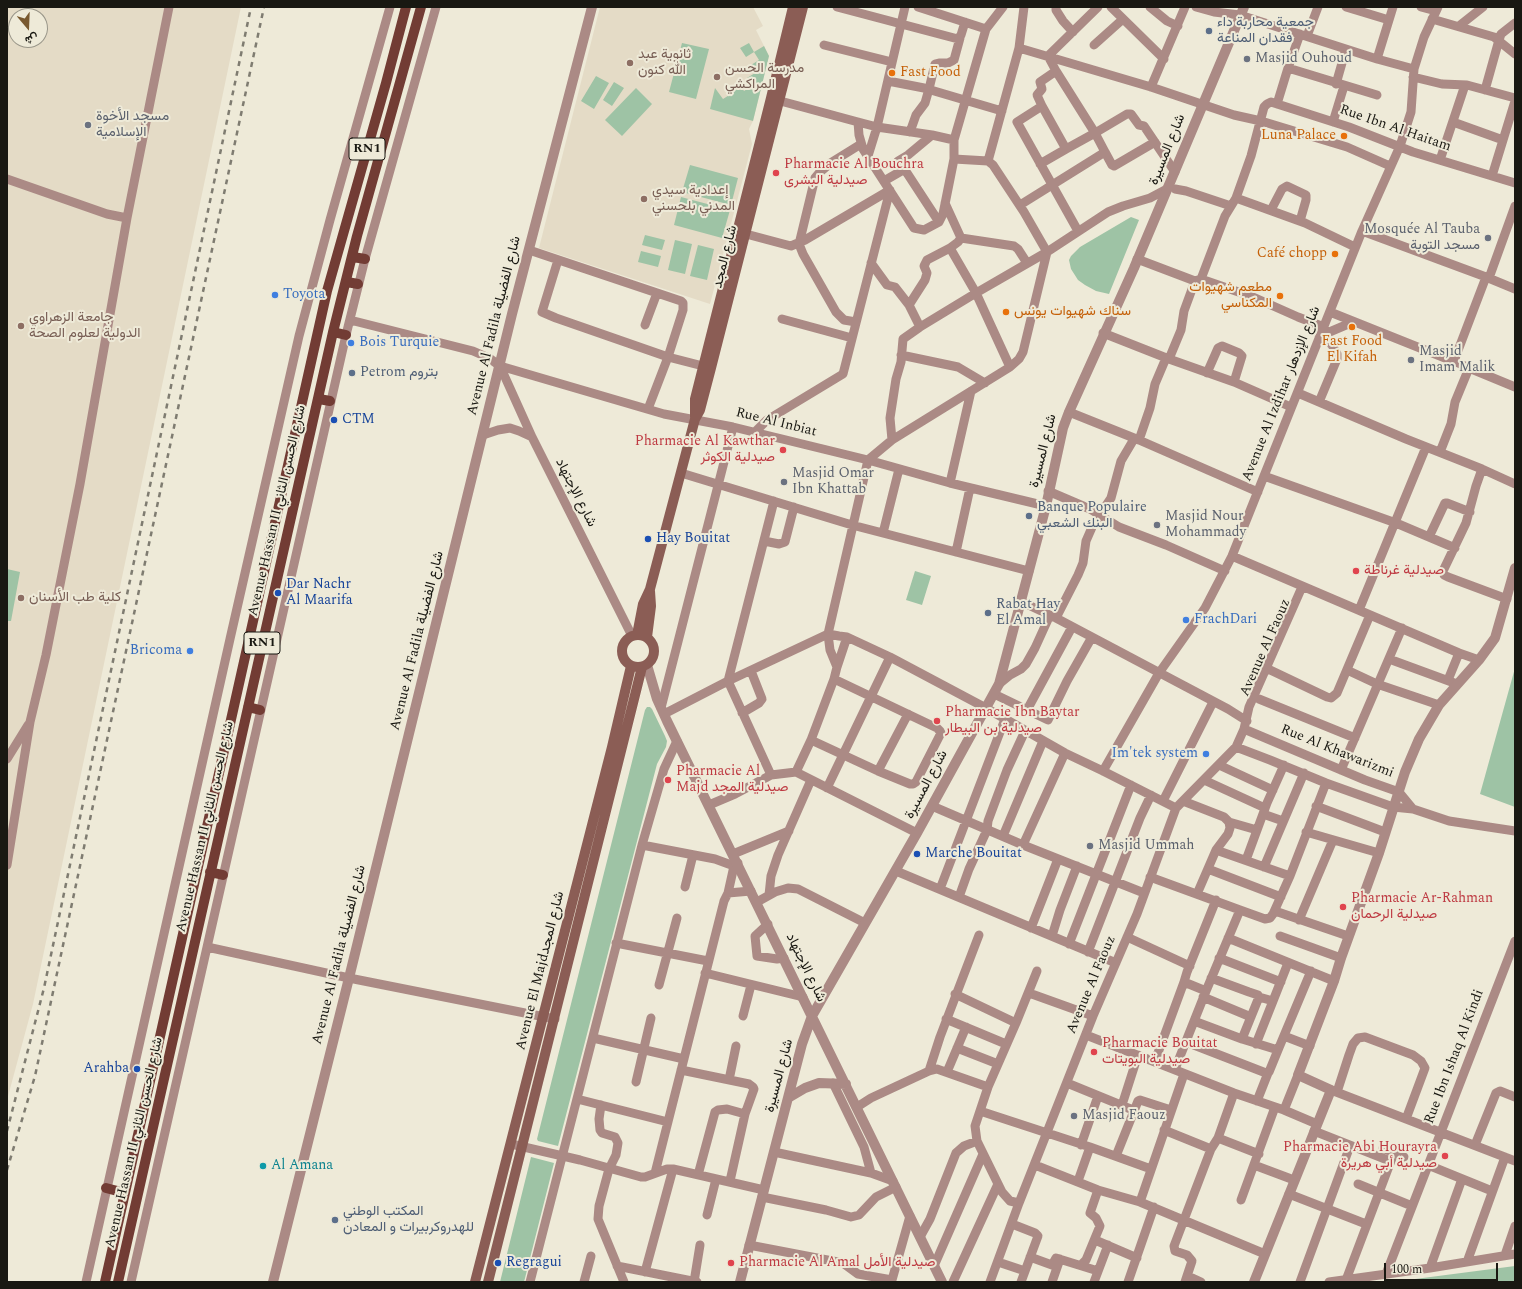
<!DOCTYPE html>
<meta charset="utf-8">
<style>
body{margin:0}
#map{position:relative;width:1522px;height:1289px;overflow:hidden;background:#eeead8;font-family:Spectral,Vazirmatn,serif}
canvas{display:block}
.frame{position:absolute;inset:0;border:8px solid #191812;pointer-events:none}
.north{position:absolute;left:8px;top:8px;width:40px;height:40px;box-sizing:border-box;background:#eeead8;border:1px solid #999689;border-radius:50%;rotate:161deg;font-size:11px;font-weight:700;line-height:16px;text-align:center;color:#191812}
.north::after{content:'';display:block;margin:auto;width:14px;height:18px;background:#79592f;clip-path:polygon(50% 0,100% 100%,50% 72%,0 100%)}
.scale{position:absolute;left:1384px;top:1263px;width:114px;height:18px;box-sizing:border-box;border:2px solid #191812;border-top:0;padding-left:5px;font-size:12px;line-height:14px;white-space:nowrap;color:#191812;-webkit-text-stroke:3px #eeead8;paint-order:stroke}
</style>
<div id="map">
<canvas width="1522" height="1289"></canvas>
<div class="frame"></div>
<div class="north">ش</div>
<div class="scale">100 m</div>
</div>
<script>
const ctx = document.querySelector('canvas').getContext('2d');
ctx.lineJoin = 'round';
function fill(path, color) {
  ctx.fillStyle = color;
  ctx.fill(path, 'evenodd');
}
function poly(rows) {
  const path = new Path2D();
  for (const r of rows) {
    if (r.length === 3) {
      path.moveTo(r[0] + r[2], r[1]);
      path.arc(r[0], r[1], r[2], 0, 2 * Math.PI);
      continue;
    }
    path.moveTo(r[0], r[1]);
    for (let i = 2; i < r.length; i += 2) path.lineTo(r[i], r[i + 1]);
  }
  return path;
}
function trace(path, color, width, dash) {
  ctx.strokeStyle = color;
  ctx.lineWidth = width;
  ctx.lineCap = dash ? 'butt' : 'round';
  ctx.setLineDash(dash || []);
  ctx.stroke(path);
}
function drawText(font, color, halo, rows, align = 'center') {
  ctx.font = font + ' Spectral,Vazirmatn,serif';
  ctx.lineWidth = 4;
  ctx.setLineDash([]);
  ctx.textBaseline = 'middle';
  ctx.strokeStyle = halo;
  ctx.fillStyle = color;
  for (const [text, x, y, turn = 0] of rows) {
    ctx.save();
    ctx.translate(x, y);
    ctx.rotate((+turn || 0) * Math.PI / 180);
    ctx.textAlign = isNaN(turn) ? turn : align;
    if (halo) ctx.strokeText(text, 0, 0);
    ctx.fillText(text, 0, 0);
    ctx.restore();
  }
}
fill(poly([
 [7,7,241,7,33,1004,7,1100],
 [16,16,40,16,40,40,16,40],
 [600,7,753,7,763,26,756,30,769,56,753,121,749,129,752,144,710,304,539,248]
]), '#e4dbc6');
fill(poly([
 [682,43,709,49,696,99,669,92],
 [749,43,754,52,764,46,769,56,753,121,710,109,715,88,723,99,731,94,728,88,739,83,744,91,752,86,747,78,755,73,751,65,759,60,754,52,746,57,740,48],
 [596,76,609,83,594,109,581,101],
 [614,82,624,88,612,106,603,100],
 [636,88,652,104,622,136,605,120],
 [690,165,738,178,731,205,682,192],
 [681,197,730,210,722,238,674,225],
 [1131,217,1139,220,1109,294,1096,291,1085,285,1078,280,1071,269,1069,260,1071,256,1080,247],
 [645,235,665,240,662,250,642,245],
 [675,240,692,244,685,274,668,270],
 [698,245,714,249,707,280,690,276],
 [641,251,661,256,658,267,638,262],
 [7,569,20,572,11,621,7,621],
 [915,571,931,576,922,605,906,600],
 [1515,668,1515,807,1480,794],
 [647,707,650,707,652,709,665,736,667,741,666,747,657,764,558,1146,538,1141,537,1139,645,710],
 [531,1157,554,1163,524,1282,500,1282],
 [1515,1266,1515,1282,1392,1282]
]), '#9ec3a5');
trace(poly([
 [837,7,958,39,961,35,965,22],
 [918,7,986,29],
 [1056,7,1056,10,1063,21,1073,32],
 [1111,7,1164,59],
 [1150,7,1167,21,1178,26],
 [1196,7,1214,12,1240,15,1377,59,1414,69],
 [1346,7,1389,20],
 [1421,7,1436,11],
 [1432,19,1494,37,1515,54],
 [1459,26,1483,7],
 [1307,36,1318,7],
 [824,45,892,62],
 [1094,45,1123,19],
 [1019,48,1151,87,1234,115,1261,121,1347,147,1390,166],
 [1377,59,1393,7],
 [1288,68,1300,34],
 [1056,71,1095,133,1127,114,1131,114,1139,125,1144,126,1175,172],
 [1413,77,1442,84,1467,85,1515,98],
 [888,81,924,88,1002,111],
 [1336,84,1346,49],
 [1151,87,1185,7],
 [1485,90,1499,40,1501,34,1515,23],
 [773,99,858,122,877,127,932,135,954,140,954,159,943,214,939,222,924,230,914,228,863,149,859,135,858,122],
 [1277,104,1288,68,1377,95],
 [1333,122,1344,86],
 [1453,122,1503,140],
 [910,132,916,115,925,103,929,89,935,64,939,63,948,63,954,60,960,38],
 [954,140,986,29,1003,7],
 [1105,152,1112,165,1114,166,1155,142],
 [868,156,877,127,905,7],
 [1440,160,1465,85],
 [988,161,1019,48,1024,7],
 [1040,164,1066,149,1042,106],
 [903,170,898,161,908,155,932,135],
 [1492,176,1515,101],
 [7,179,107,214,127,218],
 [884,181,903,170,907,173,939,222],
 [1175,189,1186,191,1231,206],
 [1236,198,1305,223,1355,247],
 [945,203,961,238,958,242,950,248,976,293,1010,367],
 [1020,205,1105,152,1095,133,1066,149],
 [1271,210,1282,189,1287,186,1306,195,1306,200,1300,221],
 [1078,231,1017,122,1042,106,1037,95,1042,89,1040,82,1056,71,1048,56,1098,7],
 [1362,231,1486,277,1515,289],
 [746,234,791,246,805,240,890,190],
 [961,238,1014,246,1018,249,1027,263],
 [529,250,681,301,683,303,683,310,668,357,648,409],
 [1137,259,1195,281],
 [558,260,542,312,556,318,668,357,703,366],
 [871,263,887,285,895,287,909,305],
 [1489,278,1515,206],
 [1201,279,1253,297,1298,317,1324,327],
 [1330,312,1445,358,1454,361,1469,368,1515,387],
 [782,319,852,338],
 [350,320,473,351,489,358,500,366,532,437,632,636],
 [856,322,844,320,836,312,803,254,799,244,815,178,820,172,832,162,861,144],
 [645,325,657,293],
 [920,327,909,305,925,280,927,273,924,266,927,260,950,248],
 [1103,333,1169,359,1234,382,1291,407],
 [1320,336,1353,322],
 [901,355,958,367,985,383],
 [1169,359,1181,330,1184,311,1195,281,1201,279,1225,216,1236,198,1251,156,1264,107,1267,104,1271,102,1349,127,1413,152,1515,183],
 [1454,361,1486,277],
 [500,366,664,414,733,427,868,460,950,483,1046,506],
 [1207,373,1218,348,1222,346,1239,353,1242,356,1234,382],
 [1298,393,1406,439,1482,469,1515,484],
 [1319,402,1337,359,1337,354,1332,345,1328,341,1319,338],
 [1069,412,1139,440,1258,492],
 [754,433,767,420,843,374,890,190],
 [483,435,498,430,510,428,519,431,532,437],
 [892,440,890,418,896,379,901,362,903,339,920,327,976,293,1047,252,1024,212,993,165,988,161,954,159],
 [1139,440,1150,408,1155,384,1166,358],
 [1440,452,1451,424,1455,402,1469,368],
 [1482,469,1476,486,1466,523,1443,571,1444,575,1448,577,1507,599],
 [681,473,852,525,1029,571],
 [1264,476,1396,523,1455,548],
 [950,483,971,391],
 [1048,491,1090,509,1119,527,1166,545,1225,571],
 [883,533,899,469],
 [1429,537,1445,503,1447,503,1470,512],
 [764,541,779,544,785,542,794,507],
 [956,552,970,488],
 [1232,556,1459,653,1479,660],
 [1020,601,1056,618,1228,709,1247,721],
 [1359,610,1426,447],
 [1056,618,1078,575,1083,563,1086,541,1093,525,1111,498,1121,461,1134,439],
 [1389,659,1457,684],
 [837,667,830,650,828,634,868,460,892,440,1010,367,1019,359,1023,352,1047,252,1108,212,1123,206,1150,198,1167,189],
 [1266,668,1327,697,1331,698,1337,693,1370,615],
 [1347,670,1377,684,1439,705],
 [1448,680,1459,653],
 [999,684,1010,675,1021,669,1026,664,1035,648,1050,615],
 [994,694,1048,720,1067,681,1092,637],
 [1259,699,1355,738],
 [661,708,733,427],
 [1027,710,1072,627],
 [742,713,759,703,762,699,751,671],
 [664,714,728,681,828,634,839,636,847,637,890,657,986,708,1065,753,1103,771,1176,808],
 [1244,729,1365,780,1399,792,1413,809],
 [811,740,878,771,910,784,913,784,916,782,941,733,940,731,937,728,834,679],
 [1236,747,1270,760,1326,783,1393,807,1413,809,1449,821,1515,831],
 [7,759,28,725],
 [1219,765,1273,790],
 [1341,770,1402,628],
 [878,771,908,714],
 [1103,771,1159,673,1205,608,1232,556,1362,231,1400,146,1411,112,1414,69,1424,37,1438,7],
 [796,772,811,740,834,679,837,667,847,637],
 [771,775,728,681,774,501],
 [1204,780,1265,808],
 [827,788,890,657],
 [1163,801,1213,702],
 [1183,801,1224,817,1229,822,1230,828,1228,834,1216,850,1197,894],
 [709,805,735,794,771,775,796,772,917,833],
 [932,806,1023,845,1144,893],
 [1316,806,1385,832],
 [1263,814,1283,821],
 [1229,822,1257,830],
 [1306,832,1379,853],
 [1003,836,1043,741],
 [642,845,715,859,734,866],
 [1023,845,1065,753],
 [1216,850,1290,876],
 [733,854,789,831],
 [1246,860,1267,803,1284,765],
 [7,865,30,722,46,655,80,484,127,218,169,7],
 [1264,867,1304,773],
 [1208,869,1281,897],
 [896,871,1116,963],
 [1150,877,1240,910,1265,919,1270,918,1273,914,1290,876,1326,783],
 [685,887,693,855],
 [940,889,1005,719],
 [728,893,734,866,738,863],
 [769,895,771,876,778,855,811,780],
 [959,897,969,869,987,830,988,821,1007,770,1025,731],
 [757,902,775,892,788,888,798,889,865,923],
 [1275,911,1348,936],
 [1299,920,1333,840],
 [768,924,755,936,757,956,777,959,784,958],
 [1031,928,1058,859],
 [1052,936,1060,910,1077,866],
 [1280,936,1341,958],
 [1127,937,1190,966],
 [1228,938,1334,981],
 [616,943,708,961],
 [1069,944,1131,785],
 [207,947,349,978,555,1019],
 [1088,952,1140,818,1151,795],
 [1219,958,1281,982],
 [705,973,803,997],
 [1211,978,1249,992,1258,995,1259,997,1273,1001,1288,963],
 [1184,982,1206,991],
 [659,985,677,918],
 [1029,993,1093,1016],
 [955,994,1016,1023],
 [1203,997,1251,1017],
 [743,1016,751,985],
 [946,1019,1006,1044],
 [1194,1021,1242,1039,1278,1050,1311,971],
 [1086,1035,1234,1093,1284,1110,1317,1124],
 [1284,1036,1310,1046],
 [593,1038,684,1059],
 [1242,1039,1259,997],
 [1186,1042,1266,1073,1269,1072,1278,1050],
 [1256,1044,1273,1001],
 [957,1048,998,1064],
 [1155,1061,1184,982,1187,972,1216,900],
 [1175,1069,1206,991,1240,910],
 [681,1070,749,1084,753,1087,754,1089,745,1114,730,1181],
 [929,1071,940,1037,979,935],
 [947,1072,966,1027],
 [729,1080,736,1046],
 [636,1082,651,1018],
 [833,1083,864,1147,871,1173],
 [1067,1083,1133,1110],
 [1331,1090,1515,1161],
 [1337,1092,1349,1055,1353,1044,1358,1038,1365,1037,1413,1055,1421,1061,1425,1068,1406,1119],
 [577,1099,668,1122],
 [1257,1101,1268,1073],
 [601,1105,599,1119,600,1130,602,1133,615,1137,618,1143,616,1155,609,1169,599,1206,598,1219,624,1282],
 [1122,1105,1138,1055],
 [857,1107,871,1098,929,1071,937,1069,988,1087],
 [1284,1110,1298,1075],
 [980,1111,1090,1147,1151,1169],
 [1164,1130,1211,1149],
 [1314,1131,1390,1161],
 [1218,1138,1259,1154],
 [511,1144,580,1160,641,1177,645,1177,667,1169,673,1169,764,1190],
 [1081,1145,1098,1096],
 [1475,1145,1496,1093,1500,1091,1515,1097],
 [1383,1148,1404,1157],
 [774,1152,871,1173,893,1181],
 [1116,1156,1138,1101,1140,1100,1171,1110],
 [1035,1165,1098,1190,1140,1202,1265,1254],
 [1254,1165,1294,1180],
 [1428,1165,1492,1191],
 [655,1173,724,901,728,893,751,891],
 [698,1175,715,1112,718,1110,727,1109,745,1114],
 [1078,1181,1090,1147],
 [1358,1184,1412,1206],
 [1289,1194,1366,1224],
 [762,1197,826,1210,851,1217,859,1215,876,1197,896,1187],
 [1241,1200,1275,1107],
 [1140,1202,1184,1074],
 [1019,1203,1010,1201,1002,1192,977,1141,975,1126,988,1087,1016,1023,1037,971],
 [707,1215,716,1179],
 [1012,1224,1035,1233,1038,1236,1021,1282],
 [920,1237,930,1219,956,1153,964,1146,977,1141],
 [1095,1240,1137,1258],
 [749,1245,843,1263,858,1274,892,1280,910,1216],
 [1505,1255,1515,1226],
 [1030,1257,1052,1265,1056,1258,1098,1271],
 [998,1262,1025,1271],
 [1467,1262,1505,1157],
 [1081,1265,1086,1260,1100,1226,1096,1218,1090,1213,1098,1190],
 [617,1266,697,1282],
 [934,1266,983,1154],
 [1430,1268,1462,1179],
 [645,1272,673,1169],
 [1386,1274,1515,941],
 [1188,1276,1201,1282],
 [1346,1280,1394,1153],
 [86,1282,230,639,299,336,330,220,390,7],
 [131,1282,346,335,365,259,436,7],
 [530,1282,642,845,664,769,677,741],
 [584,1282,591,1256],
 [694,1282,700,1245],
 [953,1282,998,1184],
 [990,1282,1019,1203,1093,1016,1137,914,1176,808,1236,747,1244,729,1249,707,1302,587],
 [1052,1282,1060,1259],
 [1094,1282,1108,1245],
 [1128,1282,1154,1207],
 [1185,1282,1192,1261,1187,1255,1175,1251,1174,1246,1211,1149,1218,1138,1234,1093],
 [1300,1282,1350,1146],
 [1329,1282,1430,1268,1515,1254]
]), '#ab8a85', 9);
trace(poly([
 [647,665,657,699,667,721,942,1282],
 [788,1098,805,1088,819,1083,846,1084],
 [273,1282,349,978,512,314,592,7],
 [740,1282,802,1044,812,1016,917,833,999,684,1046,506,1063,428,1069,412,1134,268,1244,7],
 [1254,1282,1331,1090,1298,1075,1334,981,1341,958,1379,853,1405,772,1419,739,1439,705,1479,660,1495,638,1515,568]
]), '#ab8a85', 10);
trace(poly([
 [695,417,695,399,771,98,793,7],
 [638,651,16],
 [637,635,643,604,650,589,695,419,700,410,711,368,803,7],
 [647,637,651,606,650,591],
 [475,1282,612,747,631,666],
 [488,1282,642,667]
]), '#8b5d55', 10);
trace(poly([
 [353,257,365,259],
 [347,282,358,284],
 [333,332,346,335],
 [319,399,330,401],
 [248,707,260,710],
 [210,872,223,875],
 [106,1188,125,1193],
 [105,1282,327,291,386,83,406,7],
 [118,1282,333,332,357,236,421,7]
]), '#723c34', 10);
trace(poly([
 [7,1131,44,988,251,7],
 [7,1170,35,1076,264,7]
]), '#7f7c71', 2.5, [5, 5]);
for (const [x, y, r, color] of [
 [1209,31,4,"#5c6f8a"],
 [1247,59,4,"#6b7280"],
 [630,63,4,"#8d6e63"],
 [892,73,4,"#e8710a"],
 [717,77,4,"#8d6e63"],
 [88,125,4,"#6b7280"],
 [1344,136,4,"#e8710a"],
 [776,173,4,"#e0444e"],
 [644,199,4,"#8d6e63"],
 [1488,238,4,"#6b7280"],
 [1335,254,4,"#e8710a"],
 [275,295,4,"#3f7fe0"],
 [1280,296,4,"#e8710a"],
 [1006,312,4,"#e8710a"],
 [21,326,4,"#8d6e63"],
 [1352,327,4,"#e8710a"],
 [351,343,4,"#3f7fe0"],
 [1411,360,4,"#6b7280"],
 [352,373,4,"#5c6f8a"],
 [334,420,4,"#1a4fb4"],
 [783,450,4,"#e0444e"],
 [784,482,4,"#6b7280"],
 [1029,516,4,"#5c6f8a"],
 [1157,525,4,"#6b7280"],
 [648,539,4,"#1a4fb4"],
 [1356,571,4,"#e0444e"],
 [278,593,4,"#1a4fb4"],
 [21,598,4,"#8d6e63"],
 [988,613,4,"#5c6f8a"],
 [1186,620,4,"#3f7fe0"],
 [190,651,4,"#3f7fe0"],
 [937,721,4,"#e0444e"],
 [1206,754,4,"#3f7fe0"],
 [668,780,4,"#e0444e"],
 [1090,846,4,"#6b7280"],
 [917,854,4,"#1a4fb4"],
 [1343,907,4,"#e0444e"],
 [1094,1052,4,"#e0444e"],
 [137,1069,4,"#1a4fb4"],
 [1074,1116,4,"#6b7280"],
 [1445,1156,4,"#e0444e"],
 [263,1166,4,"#0f9aa8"],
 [335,1220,4,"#5c6f8a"],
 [498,1263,4,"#1a4fb4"],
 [731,1263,4,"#e0444e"]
]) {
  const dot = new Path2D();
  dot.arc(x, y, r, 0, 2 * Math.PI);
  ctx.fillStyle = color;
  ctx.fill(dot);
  trace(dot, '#eeead8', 1.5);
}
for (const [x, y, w] of [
 [367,149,36],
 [262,643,36]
]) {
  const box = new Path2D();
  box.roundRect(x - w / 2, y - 11, w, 22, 3);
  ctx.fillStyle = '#eeead8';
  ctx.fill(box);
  trace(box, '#191812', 1);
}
drawText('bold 13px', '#191812', null, [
 ["RN1",367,149],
 ["RN1",262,643]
]);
drawText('14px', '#4e5e75', '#eeead8', [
 ["جمعية محاربة داء",1217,23],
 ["فقدان المناعة",1217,39],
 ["Petrom بتروم",360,373],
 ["Banque Populaire",1037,508],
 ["البنك الشعبي",1037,524],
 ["Rabat Hay",996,605],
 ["El Amal",996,621],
 ["المكتب الوطني",343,1212],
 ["للهدروكربيرات و المعادن",343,1228]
], 'left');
drawText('14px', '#785e54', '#eeead8', [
 ["ثانوية عبد",638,55],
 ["الله كنون",638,71],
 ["مدرسة الحسن",725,69],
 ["المراكشي",725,85],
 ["إعدادية سيدي",652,191],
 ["المدني بلحسني",652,207],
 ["جامعة الزهراوي",29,318],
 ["الدولية لعلوم الصحة",29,334],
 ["كلية طب الأسنان",29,598]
], 'left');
drawText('14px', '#5b616d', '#eeead8', [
 ["Masjid Ouhoud",1255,59],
 ["مسجد الأخوة",96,117],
 ["الإسلامية",96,133],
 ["Mosquée Al Tauba",1480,230,"right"],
 ["مسجد التوبة",1480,246,"right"],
 ["Masjid",1419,352],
 ["Imam Malik",1419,368],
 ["Masjid Omar",792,474],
 ["Ibn Khattab",792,490],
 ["Masjid Nour",1165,517],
 ["Mohammady",1165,533],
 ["Masjid Ummah",1098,846],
 ["Masjid Faouz",1082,1116]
], 'left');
drawText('14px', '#c56008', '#eeead8', [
 ["Fast Food",900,73,"left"],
 ["Luna Palace",1336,136],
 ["Café chopp",1327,254],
 ["مطعم شهيوات",1272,288],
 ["المكناسي",1272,304],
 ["سناك شهيوات يونس",1014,312,"left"],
 ["Fast Food",1352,342,"center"],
 ["El Kifah",1352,358,"center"]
], 'right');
drawText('14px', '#191812', '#eeead8', [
 ["Rue Ibn Al Haitam",1395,129,19],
 ["شارع المسيرة",1168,150,-68],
 ["شارع المجد",726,257,-76],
 ["Avenue Al Fadila شارع الفضيلة",495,326,-76],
 ["Avenue Al Izdihar شارع الإزدهار",1282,394,-68],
 ["Rue Al Inbiat",776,423,14],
 ["شارع المسيرة",1044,451,-76],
 ["شارع الإجتهاد",575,493,63],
 ["Avenue Hassan II شارع الحسن الثاني",278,511,-77],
 ["Avenue Al Fadila شارع الفضيلة",418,641,-76],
 ["Avenue Al Faouz",1266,648,-66],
 ["Rue Al Khawarizmi",1337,752,22],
 ["شارع المسيرة",927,785,-62],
 ["Avenue Hassan II شارع الحسن الثاني",206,827,-77],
 ["Avenue Al Fadila شارع الفضيلة",340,955,-76],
 ["شارع الإجتهاد",805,968,64],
 ["Avenue El Majdشارع المجد",541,971,-76],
 ["Avenue Al Faouz",1092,985,-67],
 ["Rue Ibn Ishaq Al Kindi",1455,1057,-69],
 ["شارع المسيرة",780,1076,-75],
 ["Avenue Hassan II شارع الحسن الثاني",135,1143,-77]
]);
drawText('14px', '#be3a42', '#eeead8', [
 ["Pharmacie Al Bouchra",784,165],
 ["صيدلية البشرى",784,181],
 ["Pharmacie Al Kawthar",775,442,"right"],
 ["صيدلية الكوثر",775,458,"right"],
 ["صيدلية غرناطة",1364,571],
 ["Pharmacie Ibn Baytar",945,713],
 ["صيدلية بن البيطار",945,729],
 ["Pharmacie Al",676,772],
 ["Majd صيدلية المجد",676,788],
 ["Pharmacie Ar-Rahman",1351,899],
 ["صيدلية الرحمان",1351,915],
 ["Pharmacie Bouitat",1102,1044],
 ["صيدلية البويتات",1102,1060],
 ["Pharmacie Abi Hourayra",1437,1148,"right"],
 ["صيدلية أبي هريرة",1437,1164,"right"],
 ["Pharmacie Al Amal صيدلية الأمل",739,1263]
], 'left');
drawText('14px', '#366cbe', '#eeead8', [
 ["Toyota",283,295],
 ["Bois Turquie",359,343],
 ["FrachDari",1194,620],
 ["Bricoma",182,651,"right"],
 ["Im'tek system",1198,754,"right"]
], 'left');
drawText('14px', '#164399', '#eeead8', [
 ["CTM",342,420],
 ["Hay Bouitat",656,539],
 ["Dar Nachr",286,585],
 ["Al Maarifa",286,601],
 ["Marche Bouitat",925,854],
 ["Arahba",129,1069,"right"],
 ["Regragui",506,1263]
], 'left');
drawText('14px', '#0d838f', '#eeead8', [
 ["Al Amana",271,1166]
], 'left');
</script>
